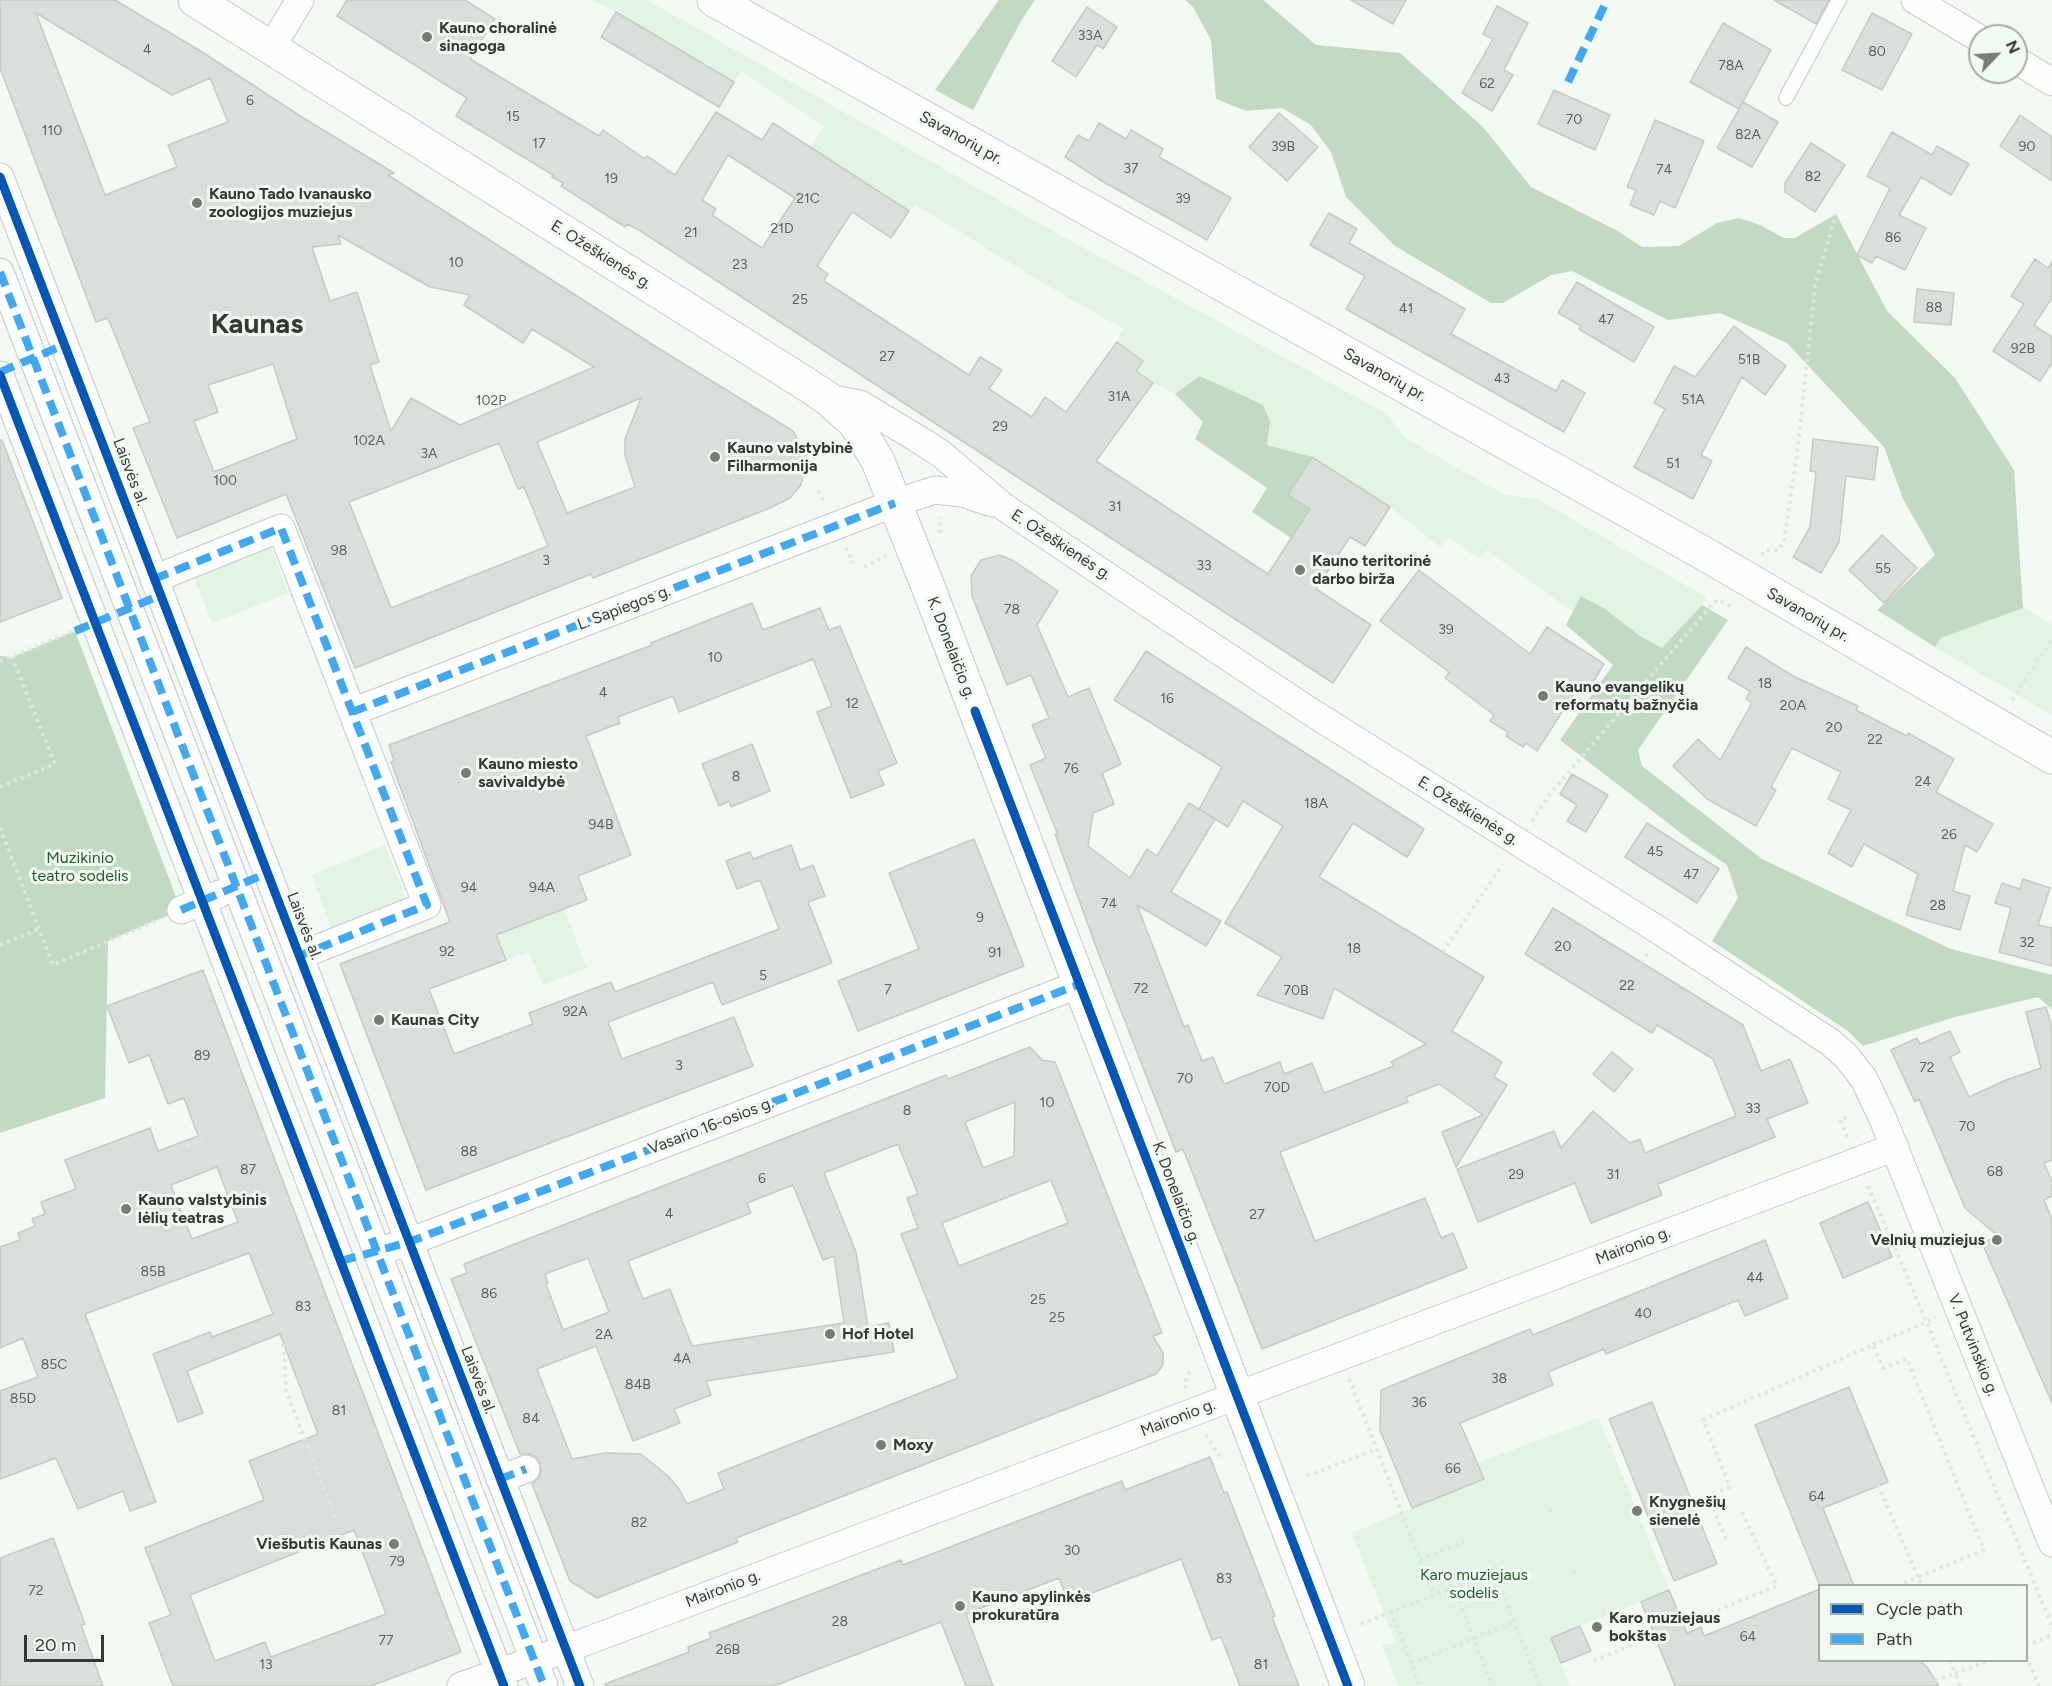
<!DOCTYPE html>
<meta charset="utf-8">
<style>
body{margin:0}
#map{position:relative;width:2052px;height:1686px;overflow:hidden;background:#f3f9f3;font-family:Figtree,sans-serif}
canvas{display:block}
.legend{position:absolute;left:1818px;top:1584px;width:210px;height:78px;box-sizing:border-box;background:#f1fbf1;border:2px solid #a6ada6;margin:0;padding:8px 10px;list-style:none;font-size:18px;color:#353935}
.legend li{display:flex;align-items:center;gap:12px;height:30px}
.legend b{width:30px;border:2px solid #a6ada6}
.north{position:absolute;left:1968px;top:24px;width:60px;height:60px;box-sizing:border-box;background:#f1fbf1;border:2px solid #a6ada6;border-radius:50%;rotate:65deg;font-size:16px;font-weight:700;line-height:24px;text-align:center;color:#353935}
.north::after{content:'';display:block;margin:auto;width:21px;height:27px;background:#787c78;clip-path:polygon(50% 0,100% 100%,50% 72%,0 100%)}
.scale{position:absolute;left:24px;top:1635px;width:80px;height:27px;box-sizing:border-box;border:3px solid #353935;border-top:0;padding-left:8px;font-size:18px;line-height:21px;white-space:nowrap;color:#353935;-webkit-text-stroke:4px #f1fbf1;paint-order:stroke}
</style>
<div id="map">
<canvas width="2052" height="1686"></canvas>
<ul class="legend">
<li><b style="height:8px;background:#0057b8"></b>Cycle path</li>
<li><b style="height:8px;background:#3fa9f5"></b>Path</li>
</ul>
<div class="north">N</div>
<div class="scale">20 m</div>
</div>
<script>
const ctx = document.querySelector('canvas').getContext('2d');
ctx.lineJoin = 'round';
function fill(path, color) {
  ctx.fillStyle = color;
  ctx.fill(path, 'evenodd');
}
function poly(rows) {
  const path = new Path2D();
  for (const r of rows) {
    path.moveTo(r[0], r[1]);
    for (let i = 2; i < r.length; i += 2) path.lineTo(r[i], r[i + 1]);
  }
  return path;
}
function trace(path, color, width, dash) {
  ctx.strokeStyle = color;
  ctx.lineWidth = width;
  ctx.lineCap = dash ? 'butt' : 'round';
  ctx.setLineDash(dash || []);
  ctx.stroke(path);
}
function drawText(font, color, halo, rows, align = 'center') {
  ctx.font = font + ' Figtree,sans-serif';
  ctx.lineWidth = 6;
  ctx.setLineDash([]);
  ctx.textBaseline = 'middle';
  ctx.strokeStyle = halo;
  ctx.fillStyle = color;
  for (const [text, x, y, turn = 0] of rows) {
    ctx.save();
    ctx.translate(x, y);
    ctx.rotate((+turn || 0) * Math.PI / 180);
    ctx.textAlign = isNaN(turn) ? turn : align;
    if (halo) ctx.strokeText(text, 0, 0);
    ctx.fillText(text, 0, 0);
    ctx.restore();
  }
}
fill(poly([
 [592,0,647,0,1051,230,1387,414,1405,438,1503,494,1539,500,1706,597,1702,605,1662,648,1640,636,1605,609,1582,596,1573,612,1487,550,1478,559,1450,537,1440,547,1390,507,1312,457,1267,445,1270,421,1201,376,1175,394,1153,383,1136,371,1143,361,1117,342,1123,329,1038,280,916,205,909,211,811,147,824,126,741,71,734,82,616,12],
 [270,544,288,593,212,623,193,574],
 [2023,608,2052,624,2052,715,1935,647,1941,638],
 [385,845,406,899,331,928,312,875],
 [506,900,517,927,564,909,587,968,543,985,529,952,506,960,486,908],
 [1599,1418,1669,1590,1551,1638,1570,1686,1398,1686,1382,1645,1396,1644,1352,1533,1483,1479,1477,1463]
]), '#e2f4e2');
fill(poly([
 [999,0,1035,0,1021,21,973,110,935,90],
 [1185,0,1263,0,1316,45,1400,53,1483,127,1531,187,1616,230,1642,247,1679,246,1717,223,1739,218,1760,225,1784,238,1795,238,1836,214,1887,311,1955,378,2014,470,2023,608,1941,638,1935,647,1877,610,1935,555,1903,499,1884,447,1787,343,1720,313,1668,320,1572,271,1551,275,1503,303,1491,303,1395,246,1346,197,1331,152,1311,125,1282,108,1246,111,1216,99,1211,40,1193,7],
 [1200,376,1263,405,1270,421,1267,445,1312,457,1288,494,1310,509,1291,538,1252,512,1267,488,1195,439,1203,422,1175,394],
 [1581,596,1605,609,1640,636,1662,648,1702,605,1728,620,1638,750,1642,766,1762,859,1951,949,2052,975,2052,1009,2038,997,1955,1017,1863,1046,1848,1031,1712,941,1738,898,1727,865,1690,840,1560,740,1613,665,1566,625],
 [75,631,181,910,108,941,105,1098,0,1133,0,656,12,657]
]), '#c2dac2');
const building = poly([
 [0,0,115,0,199,50,305,119,394,173,388,175,658,348,793,431,802,447,806,458,801,485,790,498,770,508,593,578,591,574,355,668,286,494,177,538,133,428,150,422,108,318,96,322,0,68,0,0],
 [36,13,172,95,210,78,228,122,168,145,177,167,105,195,36,13],
 [338,235,430,287,470,295,464,305,523,343,532,329,594,367,460,425,411,398,391,431,370,365,379,362,357,292,330,301,312,247,341,244,338,235],
 [273,364,297,439,214,472,194,421,218,412,208,385,273,364],
 [641,398,625,439,625,455,635,487,567,513,537,442,641,398],
 [499,443,518,489,524,487,548,546,391,608,349,502,499,443],
 [347,0,465,0,495,19,470,59,599,136,603,130,645,159,647,156,675,175,716,112,762,140,773,123,909,211,891,238,852,212,817,266,828,274,824,281,969,375,980,357,1002,370,989,389,1032,417,1045,397,1066,412,1117,342,1143,361,1136,371,1153,383,1096,461,1268,574,1310,509,1288,495,1312,457,1390,507,1365,546,1350,537,1316,589,1371,625,1333,683,639,230,627,224,625,227,561,186,563,183,552,177,553,175,456,116,467,98,337,16,347,0],
 [728,155,795,198,762,248,712,215,716,209,702,200,728,155],
 [1351,0,1406,0,1393,24,1351,0],
 [1774,0,1829,0,1816,24,1774,0],
 [1497,6,1528,23,1504,70,1513,75,1492,111,1462,93,1493,39,1483,34,1497,6],
 [1087,7,1117,27,1103,49,1097,45,1076,77,1052,61,1087,7],
 [616,12,734,82,719,107,601,37,616,12],
 [1872,13,1912,34,1882,90,1842,70,1872,13],
 [1723,23,1771,50,1739,109,1690,82,1723,23],
 [1554,90,1610,115,1595,150,1538,124,1554,90],
 [1743,102,1778,122,1752,167,1717,148,1743,102],
 [1279,113,1318,147,1287,181,1249,147,1279,113],
 [2020,115,2052,137,2052,181,2000,146,2020,115],
 [1655,120,1704,141,1675,208,1660,201,1654,215,1630,205,1636,190,1627,187,1655,120],
 [1099,123,1126,139,1131,130,1163,149,1159,157,1231,198,1207,240,1102,181,1065,157,1078,135,1089,141,1099,123],
 [1892,132,1932,155,1937,146,1969,164,1951,195,1921,177,1899,215,1926,228,1905,270,1876,256,1872,263,1857,255,1890,188,1867,176,1892,132],
 [1811,143,1845,165,1815,212,1785,192,1785,183,1811,143],
 [1329,213,1357,229,1349,243,1465,309,1451,334,1556,391,1562,380,1585,393,1564,432,1346,309,1365,276,1310,245,1329,213],
 [2035,259,2048,268,2052,262,2052,298,2034,325,2052,337,2052,363,2040,381,1993,351,2024,304,2011,296,2035,259],
 [1577,282,1654,327,1634,362,1579,329,1581,326,1558,313,1577,282],
 [1917,289,1954,293,1951,325,1914,322,1917,289],
 [1734,326,1786,366,1765,395,1742,377,1701,455,1712,461,1693,499,1634,467,1665,409,1654,403,1674,366,1695,377,1734,326],
 [1813,439,1878,447,1874,480,1846,476,1839,542,1821,573,1793,557,1810,527,1816,472,1810,471,1813,439],
 [0,440,2,440,62,598,0,622,0,440],
 [1882,535,1917,568,1884,603,1849,570,1882,535],
 [1000,555,1014,561,1058,591,1037,625,1068,697,1089,688,1121,764,1102,773,1114,804,1093,813,1088,846,1130,878,1147,849,1157,856,1189,803,1215,819,1171,892,1221,921,1206,946,1137,905,1184,1027,1188,1025,1202,1061,1213,1057,1224,1084,1280,1062,1284,1074,1312,1063,1324,1093,1394,1066,1391,1062,1426,1044,1334,988,1323,1019,1257,995,1282,957,1225,923,1283,826,1243,801,1228,827,1199,809,1222,767,1114,700,1146,651,1424,829,1407,857,1353,823,1319,877,1484,977,1452,1031,1502,1062,1494,1077,1507,1085,1456,1167,1442,1132,1483,1115,1439,1084,1406,1097,1408,1102,1280,1152,1315,1241,1425,1198,1441,1238,1453,1233,1467,1268,1262,1349,1183,1149,1176,1152,1098,952,1055,834,1058,835,1030,765,1046,758,1032,725,1049,718,1031,675,1007,685,972,596,971,576,981,560,1000,555],
 [1419,570,1530,654,1547,627,1604,664,1590,687,1582,681,1537,751,1526,743,1523,747,1506,736,1508,732,1490,721,1494,715,1445,678,1449,672,1380,621,1419,570],
 [752,603,763,630,820,608,829,630,840,626,897,763,878,771,884,785,851,798,817,712,832,706,813,659,679,712,673,696,618,717,620,723,586,736,631,855,578,876,587,900,496,935,506,960,429,989,454,1054,533,1024,529,1013,611,982,615,992,779,929,760,880,737,889,726,861,750,852,753,859,791,845,800,870,813,865,825,896,808,902,832,963,722,1005,713,982,608,1022,622,1059,734,1017,753,1066,426,1190,340,964,450,922,391,762,394,761,389,745,652,645,651,643,752,603],
 [1746,647,1793,676,1858,706,1856,710,1907,736,1908,733,1954,759,1936,792,1993,824,1977,852,1965,845,1953,891,1970,896,1960,930,1906,915,1918,874,1864,844,1852,867,1828,853,1851,810,1828,799,1841,772,1792,748,1771,787,1776,790,1756,826,1707,799,1673,766,1698,739,1720,760,1752,703,1746,699,1750,691,1728,678,1746,647],
 [752,744,770,791,731,807,729,801,719,806,702,764,752,744],
 [1572,774,1608,795,1586,832,1567,821,1577,805,1560,794,1572,774],
 [1647,823,1719,869,1697,903,1625,857,1647,823],
 [974,839,1024,966,858,1031,838,981,919,949,889,873,974,839],
 [2023,879,2050,888,2038,925,2052,928,2052,966,1999,952,2011,908,1995,903,2002,883,2020,889,2023,879],
 [1553,908,1743,1025,1761,1071,1790,1059,1808,1103,1767,1119,1775,1137,1658,1184,1662,1195,1591,1223,1575,1183,1478,1222,1457,1169,1554,1131,1561,1148,1593,1111,1630,1143,1640,1139,1645,1153,1736,1116,1713,1059,1657,1025,1652,1033,1525,954,1553,908],
 [203,970,461,1652,371,1686,173,1686,149,1623,171,1615,145,1548,264,1500,249,1461,318,1434,280,1334,187,1371,203,1413,178,1422,153,1354,210,1332,212,1337,273,1314,249,1253,85,1314,156,1502,130,1511,123,1491,78,1509,56,1458,0,1479,0,1391,38,1377,23,1338,0,1348,0,1247,20,1240,18,1233,35,1226,32,1219,45,1214,41,1202,76,1189,65,1160,150,1128,158,1151,198,1136,184,1098,168,1104,149,1055,129,1063,107,1006,203,970],
 [217,1167,238,1222,192,1239,171,1185,217,1167],
 [354,1530,386,1614,271,1657,265,1642,215,1661,190,1595,354,1530],
 [2046,1007,2052,1029,2052,1160,2044,1163,2052,1181,2052,1196,2044,1200,2052,1219,2052,1403,1982,1243,1998,1236,1965,1208,1919,1099,1915,1102,1891,1050,1917,1038,1920,1044,1950,1031,1960,1052,1950,1057,1969,1097,2006,1080,2041,1068,2026,1012,2046,1007],
 [1030,1047,1042,1060,1055,1062,1162,1333,1153,1336,1163,1353,1163,1365,1156,1374,736,1538,738,1542,597,1598,570,1581,532,1484,538,1479,541,1472,540,1463,535,1456,529,1454,520,1454,451,1279,467,1273,464,1264,946,1075,948,1079,1030,1047],
 [1015,1102,1014,1156,983,1168,965,1122,1015,1102],
 [898,1144,918,1194,907,1198,918,1228,901,1234,958,1378,718,1473,724,1489,687,1504,679,1489,668,1476,641,1454,605,1453,572,1459,537,1369,596,1346,633,1441,680,1423,674,1409,711,1395,706,1381,894,1352,889,1323,868,1327,856,1252,824,1173,898,1144],
 [1051,1180,1068,1223,959,1266,942,1223,1051,1180],
 [793,1185,823,1260,834,1256,844,1323,692,1346,670,1289,643,1299,628,1261,751,1213,747,1203,793,1185],
 [588,1258,609,1312,563,1330,546,1284,548,1283,545,1274,588,1258],
 [1612,1052,1633,1069,1614,1092,1593,1074,1612,1052],
 [1868,1202,1892,1257,1843,1278,1820,1223,1868,1202],
 [1765,1240,1788,1298,1745,1316,1738,1300,1606,1354,1604,1349,1548,1372,1553,1385,1460,1423,1484,1479,1412,1508,1380,1430,1381,1390,1530,1329,1533,1335,1765,1240],
 [1849,1387,1888,1482,1823,1508,1854,1586,1820,1586,1755,1425,1849,1387],
 [1652,1402,1717,1564,1674,1581,1609,1419,1652,1402],
 [1210,1457,1224,1493,1227,1492,1275,1616,1272,1617,1299,1686,1240,1686,1221,1637,1212,1640,1181,1559,1068,1602,1059,1578,966,1614,993,1686,966,1686,941,1622,774,1686,606,1686,605,1684,689,1652,688,1647,711,1638,709,1633,901,1560,903,1565,1122,1481,1125,1490,1210,1457],
 [53,1538,85,1624,81,1625,103,1686,0,1686,0,1558,53,1538],
 [1820,1589,1820,1660,1919,1660,1927,1667,1939,1686,1675,1686,1641,1602,1669,1590,1687,1633,1701,1627,1704,1636,1820,1589],
 [1580,1626,1591,1651,1561,1663,1551,1638,1580,1626]
]);
fill(building, '#dbdfdb');
trace(building, '#c6cbc6', 1.5);
const lane = poly([
 [1786,98,1839,0]
]);
const street = poly([
 [1915,0,1980,39],
 [271,48,300,0],
 [2016,60,2052,82],
 [0,177,580,1686],
 [0,272,544,1686],
 [0,375,504,1686],
 [827,398,860,404,918,439,940,453,1004,507,1183,627,1311,712,1660,931,1830,1042,1846,1056,1864,1079,1883,1119,2052,1543],
 [154,579,281,528,427,905,299,956],
 [352,712,895,503,935,490,962,493,992,503],
 [181,910,219,894],
 [392,1247,409,1242,1080,984],
 [500,1479,526,1469],
 [461,1686,566,1649,1895,1147]
]);
const secondary = poly([
 [195,0,806,384,827,398,855,423,878,461,929,589,1348,1686],
 [714,0,1703,553,2052,757]
]);
trace(lane, '#c6cbc6', 16);
trace(street, '#c6cbc6', 29);
trace(secondary, '#c6cbc6', 35);
trace(poly([
 [818,491,825,503],
 [940,533,940,517],
 [846,548,853,563],
 [1762,555,1764,551,1779,550,1784,541,1798,446,1815,286,1836,214],
 [864,567,886,556],
 [0,661,72,632],
 [2012,700,2052,638],
 [0,787,55,764,12,657],
 [1532,821,1550,794,1709,608,1717,600,1731,606,1731,605],
 [0,828,53,965,158,920],
 [0,945,39,929],
 [1443,952,1503,864],
 [1642,963,1648,953],
 [1847,1137,1840,1120,1851,1115],
 [187,1146,206,1137],
 [1868,1186,1911,1285,2052,1626],
 [284,1344,286,1391,336,1520],
 [1873,1345,1936,1318],
 [1349,1379,1434,1595],
 [1186,1388,1184,1383,1192,1367],
 [1206,1435,1220,1457],
 [1307,1476,1377,1449],
 [1878,1485,1918,1577,1897,1586],
 [1549,1510,1556,1508],
 [342,1535,349,1552],
 [1726,1539,1708,1496,1730,1487,1703,1420,1873,1345,1883,1368,1907,1359,1984,1550,1918,1577,1921,1586],
 [1420,1559,1469,1540],
 [1573,1573,1581,1570],
 [1454,1587,1492,1686],
 [1391,1611,1420,1686],
 [1361,1624,1494,1571,1540,1686],
 [1683,1624,1777,1586,1740,1508],
 [2026,1646,2052,1635],
 [2026,1656,2039,1686],
 [1950,1660,1955,1674,1989,1660],
 [1594,1661,1669,1629],
 [1411,1663,1515,1622],
 [1935,1680,1955,1674,1961,1686]
]), '#e3e5e3', 4, [3, 4.5]);
trace(lane, '#fdfefd', 14);
trace(street, '#fdfefd', 27);
trace(secondary, '#fdfefd', 33);
trace(poly([
 [1568,82,1607,0],
 [0,272,544,1686],
 [0,372,64,345],
 [154,579,281,528,427,905,299,956],
 [75,631,161,595],
 [352,712,895,503],
 [181,910,267,873],
 [341,1261,409,1242,1080,984],
 [500,1479,526,1469]
]), '#3fa9f5', 8, [15, 8]);
trace(poly([
 [0,177,580,1686],
 [0,375,504,1686],
 [975,711,1348,1686]
]), '#0057b8', 9);
for (const [x, y, r, color] of [
 [427,37,6,"#787c78"],
 [197,203,6,"#787c78"],
 [715,457,6,"#787c78"],
 [1300,570,6,"#787c78"],
 [1543,696,6,"#787c78"],
 [466,773,6,"#787c78"],
 [379,1020,6,"#787c78"],
 [126,1209,6,"#787c78"],
 [1997,1240,6,"#787c78"],
 [830,1334,6,"#787c78"],
 [881,1445,6,"#787c78"],
 [1637,1511,6,"#787c78"],
 [394,1544,6,"#787c78"],
 [960,1606,6,"#787c78"],
 [1597,1627,6,"#787c78"]
]) {
  const dot = new Path2D();
  dot.arc(x, y, r, 0, 2 * Math.PI);
  ctx.fillStyle = color;
  ctx.fill(dot);
  trace(dot, '#f1fbf1', 2);
}
drawText('14px', '#5f635f', null, [
 ["33A",1090,36],
 ["4",147,50],
 ["80",1877,52],
 ["78A",1731,66],
 ["62",1487,84],
 ["6",250,101],
 ["15",513,117],
 ["70",1574,120],
 ["110",52,131],
 ["82A",1748,135],
 ["17",539,144],
 ["39B",1283,147],
 ["90",2027,147],
 ["37",1131,169],
 ["74",1664,170],
 ["82",1813,177],
 ["19",611,179],
 ["21C",808,199],
 ["39",1183,199],
 ["21D",782,229],
 ["21",691,233],
 ["86",1893,238],
 ["10",456,263],
 ["23",740,265],
 ["25",800,300],
 ["88",1934,308],
 ["41",1406,309],
 ["47",1606,320],
 ["92B",2023,349],
 ["27",887,357],
 ["51B",1749,360],
 ["43",1502,379],
 ["31A",1119,397],
 ["51A",1693,400],
 ["102P",491,401],
 ["29",1000,427],
 ["102A",369,441],
 ["3A",429,454],
 ["51",1673,464],
 ["100",225,481],
 ["31",1115,507],
 ["98",339,551],
 ["3",546,561],
 ["33",1204,566],
 ["55",1883,569],
 ["78",1012,610],
 ["39",1446,630],
 ["10",715,658],
 ["18",1765,684],
 ["4",603,693],
 ["16",1167,699],
 ["12",852,704],
 ["20A",1793,706],
 ["20",1834,728],
 ["22",1875,740],
 ["76",1071,769],
 ["8",736,777],
 ["24",1923,782],
 ["18A",1316,804],
 ["94B",601,825],
 ["26",1949,835],
 ["45",1655,852],
 ["47",1691,875],
 ["94",469,888],
 ["94A",542,888],
 ["74",1109,904],
 ["28",1938,906],
 ["9",980,918],
 ["32",2027,943],
 ["20",1563,947],
 ["18",1354,949],
 ["92",447,952],
 ["91",995,953],
 ["5",763,976],
 ["22",1627,986],
 ["72",1141,989],
 ["7",888,990],
 ["70B",1296,991],
 ["92A",575,1012],
 ["89",202,1056],
 ["3",679,1066],
 ["72",1927,1068],
 ["70",1185,1079],
 ["70D",1277,1088],
 ["10",1047,1103],
 ["33",1753,1109],
 ["8",907,1111],
 ["70",1967,1127],
 ["88",469,1152],
 ["87",248,1170],
 ["68",1995,1172],
 ["29",1516,1175],
 ["31",1613,1175],
 ["6",762,1179],
 ["4",669,1214],
 ["27",1257,1215],
 ["85B",153,1272],
 ["44",1755,1278],
 ["86",489,1294],
 ["25",1038,1300],
 ["83",303,1307],
 ["40",1643,1314],
 ["25",1057,1318],
 ["2A",604,1335],
 ["4A",682,1359],
 ["85C",54,1365],
 ["38",1499,1379],
 ["84B",638,1385],
 ["85D",23,1399],
 ["36",1419,1403],
 ["81",339,1411],
 ["84",531,1419],
 ["66",1453,1469],
 ["64",1817,1497],
 ["82",639,1523],
 ["30",1072,1551],
 ["79",397,1562],
 ["83",1224,1579],
 ["72",36,1591],
 ["28",840,1622],
 ["64",1748,1637],
 ["77",386,1641],
 ["26B",728,1650],
 ["13",266,1665],
 ["81",1261,1665]
]);
drawText('bold 16px', '#353935', '#f1fbf1', [
 ["Kauno choralinė",439,28],
 ["sinagoga",439,46],
 ["Kauno Tado Ivanausko",209,194],
 ["zoologijos muziejus",209,212],
 ["Kauno valstybinė",727,448],
 ["Filharmonija",727,466],
 ["Kauno teritorinė",1312,561],
 ["darbo birža",1312,579],
 ["Kauno evangelikų",1555,687],
 ["reformatų bažnyčia",1555,705],
 ["Kauno miesto",478,764],
 ["savivaldybė",478,782],
 ["Kaunas City",391,1020],
 ["Kauno valstybinis",138,1200],
 ["lėlių teatras",138,1218],
 ["Velnių muziejus",1985,1240,"right"],
 ["Hof Hotel",842,1334],
 ["Moxy",893,1445],
 ["Knygnešių",1649,1502],
 ["sienelė",1649,1520],
 ["Viešbutis Kaunas",382,1544,"right"],
 ["Kauno apylinkės",972,1597],
 ["prokuratūra",972,1615],
 ["Karo muziejaus",1609,1618],
 ["bokštas",1609,1636]
], 'left');
drawText('16px', '#353935', '#f1fbf1', [
 ["Savanorių pr.",961,138,29],
 ["E. Ožeškienės g.",601,255,32],
 ["Savanorių pr.",1385,375,29],
 ["Laisvės al.",130,472,69],
 ["E. Ožeškienės g.",1061,545,33],
 ["L. Sapiegos g.",624,608,-21],
 ["Savanorių pr.",1808,615,30],
 ["K. Donelaičio g.",951,648,69],
 ["E. Ožeškienės g.",1468,811,32],
 ["Laisvės al.",304,926,69],
 ["Vasario 16-osios g.",711,1126,-21],
 ["K. Donelaičio g.",1176,1193,69],
 ["Maironio g.",1633,1246,-21],
 ["V. Putvinskio g.",1973,1345,68],
 ["Laisvės al.",478,1380,69],
 ["Maironio g.",1178,1418,-21],
 ["Maironio g.",723,1589,-21]
]);
drawText('16px', '#275e2c', '#f1fbf1', [
 ["Muzikinio",80,858],
 ["teatro sodelis",80,876],
 ["Karo muziejaus",1474,1575],
 ["sodelis",1474,1593]
]);
drawText('bold 28px', '#353935', '#f1fbf1', [
 ["Kaunas",257,325]
]);
</script>
